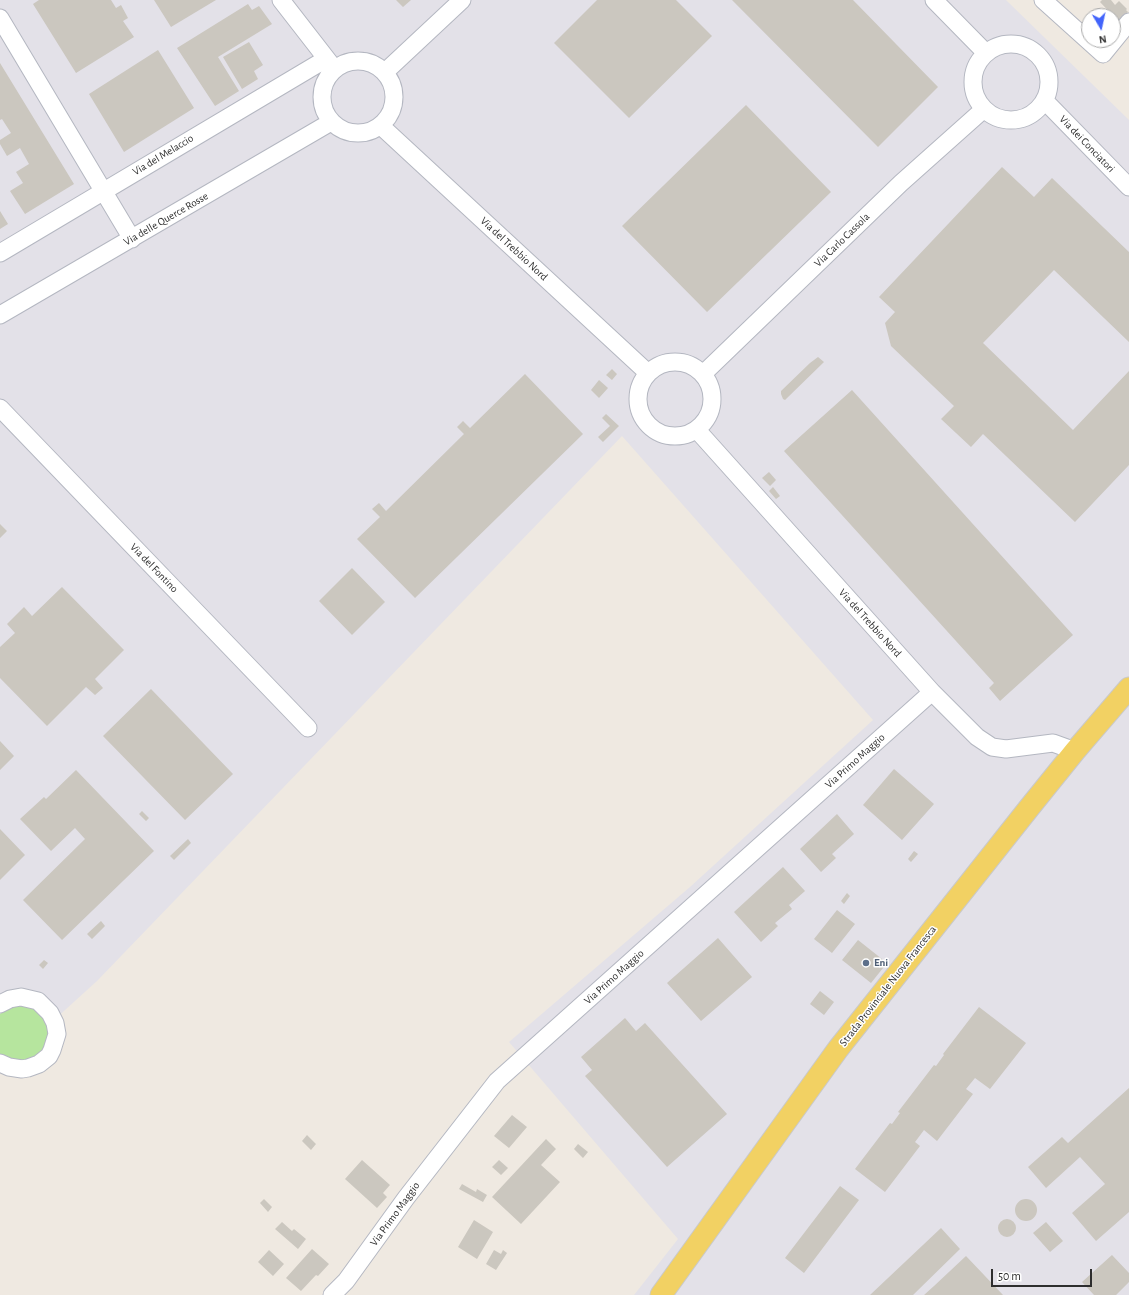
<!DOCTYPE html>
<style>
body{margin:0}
#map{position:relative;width:1129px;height:1295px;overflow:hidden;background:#efe9e1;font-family:"Alegreya Sans",sans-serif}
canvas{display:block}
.north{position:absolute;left:1081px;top:8px;width:40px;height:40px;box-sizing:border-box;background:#fff;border:1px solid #ababab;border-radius:50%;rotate:171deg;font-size:11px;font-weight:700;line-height:16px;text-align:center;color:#2e2e2e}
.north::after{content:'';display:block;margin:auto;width:14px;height:18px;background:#4264fb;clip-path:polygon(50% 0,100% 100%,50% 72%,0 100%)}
.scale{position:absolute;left:991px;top:1269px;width:101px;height:18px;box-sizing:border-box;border:2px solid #2e2e2e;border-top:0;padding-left:5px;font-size:12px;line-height:14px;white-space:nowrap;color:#2e2e2e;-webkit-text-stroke:3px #fff;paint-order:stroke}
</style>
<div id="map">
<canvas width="1129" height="1295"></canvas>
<div class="north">N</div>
<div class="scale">50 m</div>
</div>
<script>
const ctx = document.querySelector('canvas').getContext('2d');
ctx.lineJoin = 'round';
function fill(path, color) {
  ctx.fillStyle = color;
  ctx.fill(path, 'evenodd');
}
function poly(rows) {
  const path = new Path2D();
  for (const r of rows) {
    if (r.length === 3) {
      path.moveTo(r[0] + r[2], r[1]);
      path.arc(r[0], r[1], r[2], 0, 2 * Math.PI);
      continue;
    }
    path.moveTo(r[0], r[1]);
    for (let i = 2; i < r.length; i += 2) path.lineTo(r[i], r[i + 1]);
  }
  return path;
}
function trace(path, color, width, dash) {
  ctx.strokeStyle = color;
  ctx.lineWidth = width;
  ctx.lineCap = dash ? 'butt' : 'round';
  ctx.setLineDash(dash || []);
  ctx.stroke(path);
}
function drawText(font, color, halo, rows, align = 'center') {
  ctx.font = font + ' "Alegreya Sans",sans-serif';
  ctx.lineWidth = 3;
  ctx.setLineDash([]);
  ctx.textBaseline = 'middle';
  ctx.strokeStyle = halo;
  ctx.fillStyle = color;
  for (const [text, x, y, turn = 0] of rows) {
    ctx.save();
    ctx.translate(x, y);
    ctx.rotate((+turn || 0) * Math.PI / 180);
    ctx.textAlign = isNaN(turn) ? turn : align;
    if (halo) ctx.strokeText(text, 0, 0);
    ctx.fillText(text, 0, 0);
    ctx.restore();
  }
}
fill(poly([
 [0,0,1006,0,1129,120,1129,1295,634,1295,678,1239,509,1042,690,887,873,720,622,436,97,981,0,1069]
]), '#e3e1e8');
fill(poly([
 [18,1005,33,1007,43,1014,50,1032,47,1047,29,1062,6,1059,0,1054,0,1014,4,1011]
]), '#b6e59e');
fill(poly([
 [39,0,111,0,116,8,121,5,128,18,123,21,134,37,76,73,33,4],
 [154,0,216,0,171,27],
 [396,0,411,0,403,7],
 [597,0,676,0,712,36,629,118,554,43],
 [732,0,853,0,938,87,878,147],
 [1102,0,1111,0,1115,5,1119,1,1127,9,1126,10,1128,12,1118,21,1100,2],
 [248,4,252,10,259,6,272,24,218,57,239,91,215,106,177,48],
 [249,42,263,65,254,71,258,79,242,89,223,57],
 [158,50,194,108,124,152,89,94],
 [0,63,74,184,25,214,10,191,23,183,16,172,29,164,20,148,7,156,0,144,0,140,11,133,2,119,0,120],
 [746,105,831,192,707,312,622,226],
 [1002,167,1034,197,1052,178,1129,252,1129,342,1054,270,983,343,1073,430,1129,371,1129,465,1075,522,983,434,971,447,941,419,954,406,891,346,885,323,895,312,879,297],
 [0,211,8,224,0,229],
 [818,357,824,362,785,400,783,399,781,394,781,391,810,363],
 [612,369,617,374,612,380,606,375],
 [525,374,583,434,415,598,357,539,380,517,372,509,379,503,386,511,464,434,457,427,463,421,470,428],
 [599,380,608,388,599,398,591,390],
 [852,390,1073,635,1000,701,989,688,994,683,784,451],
 [606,414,619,426,603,442,598,437,610,426,602,418],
 [769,472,776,480,770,486,762,478],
 [773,487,780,496,776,499,769,491],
 [0,524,7,531,0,538],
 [352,568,385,602,352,635,319,601],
 [62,587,124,650,95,679,103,688,95,695,86,687,47,726,0,678,0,647,15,633,7,624,24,607,32,616],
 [151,689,233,774,185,820,103,736],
 [0,741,14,756,0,770],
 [894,769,934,804,902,840,863,805],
 [76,770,154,851,62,940,23,900,85,839,75,828,51,851,20,819,44,797,46,799],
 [142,811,149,818,146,821,139,814],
 [837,814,854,834,832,854,836,858,821,872,800,849],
 [0,829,25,855,0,880],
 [188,839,191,843,174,860,170,856],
 [914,851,918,854,911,862,908,859],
 [783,867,805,891,789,905,792,909,775,923,778,926,761,942,734,912],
 [847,893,850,896,844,904,841,901],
 [837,910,855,924,832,953,814,939],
 [101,921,105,926,92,939,87,934],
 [718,938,752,977,701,1021,667,983],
 [858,940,887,963,871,983,842,960],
 [44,960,48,963,43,969,39,965],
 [820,991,834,1002,824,1015,810,1004],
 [979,1007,1026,1043,990,1089,975,1078,966,1089,973,1094,937,1141,924,1130,915,1142,920,1146,885,1192,855,1169,890,1123,892,1124,900,1113,898,1112,934,1065,936,1066,944,1055,943,1054],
 [625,1018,636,1031,645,1023,727,1114,667,1167,585,1076,592,1070,581,1057],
 [1129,1088,1129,1212,1096,1241,1072,1213,1105,1184,1080,1157,1046,1188,1028,1167,1062,1137,1068,1143],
 [512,1115,527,1127,509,1148,494,1136],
 [307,1135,316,1144,311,1150,302,1141],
 [546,1139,556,1149,541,1165,560,1182,521,1224,492,1197],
 [578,1144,588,1152,583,1158,574,1149],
 [362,1160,390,1185,383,1193,387,1197,377,1208,345,1179],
 [499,1160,508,1168,501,1175,492,1167],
 [462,1184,476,1192,477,1189,487,1195,483,1202,459,1189],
 [840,1186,859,1200,804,1273,785,1258],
 [264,1199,272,1207,268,1212,260,1203],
 [1026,1210,11],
 [1007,1228,9],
 [474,1220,493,1232,477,1259,458,1247],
 [282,1222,292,1231,294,1229,306,1239,298,1249,275,1229],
 [1046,1222,1063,1241,1050,1252,1033,1233],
 [941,1228,960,1249,913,1295,870,1295],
 [312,1249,329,1264,318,1276,316,1275,301,1291,286,1278],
 [269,1250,284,1264,273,1276,258,1262],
 [494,1250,501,1254,503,1250,507,1253,496,1270,486,1264],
 [1112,1255,1129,1273,1129,1282,1116,1295,1094,1295,1082,1282],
 [966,1256,1003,1295,924,1295,934,1286]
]), '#cbc7bf');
const minor = poly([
 [281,0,333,67],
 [934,0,986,53],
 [1043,0,1103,54,1129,22],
 [0,18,132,239],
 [1011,82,38],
 [358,97,36],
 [385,72,462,0],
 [1045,101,1129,187],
 [381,126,648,373],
 [0,253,326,59],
 [0,315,331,122],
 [675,399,37],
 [703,374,901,183,984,109],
 [0,408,308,728],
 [697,430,932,692,977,737,992,747,1006,749,1053,743,1075,751],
 [0,1004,10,999,21,997,38,1001,50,1013,55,1023,57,1034,52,1050,49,1056,39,1064,28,1068,22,1069,9,1067,0,1063],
 [332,1295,346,1281,406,1198,497,1081,932,692]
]);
const major = poly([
 [661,1295,838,1049,1029,808,1075,751,1129,688]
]);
trace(minor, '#b4b7c1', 19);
trace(major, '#c9c9c9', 23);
trace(minor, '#fff', 17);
trace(major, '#f2d163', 21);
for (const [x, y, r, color] of [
 [866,963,4,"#5c6f8a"]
]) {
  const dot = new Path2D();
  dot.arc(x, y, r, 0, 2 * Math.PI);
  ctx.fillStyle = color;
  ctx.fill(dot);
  trace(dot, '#fff', 1.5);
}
drawText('11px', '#2e2e2e', '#fff', [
 ["Via dei Conciatori",1087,144,46],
 ["Via del Melaccio",163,155,-31],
 ["Via delle Querce Rosse",166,219,-30],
 ["Via Carlo Cassola",842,240,-44],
 ["Via del Trebbio Nord",514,249,43],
 ["Via del Fontino",154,568,46],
 ["Via del Trebbio Nord",870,623,48],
 ["Via Primo Maggio",855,761,-42],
 ["Via Primo Maggio",614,977,-42],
 ["Strada Provinciale Nuova Francesca",888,986,-52],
 ["Via Primo Maggio",395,1214,-54]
]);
drawText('bold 11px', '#4e5e75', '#fff', [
 ["Eni",874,963]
], 'left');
</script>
